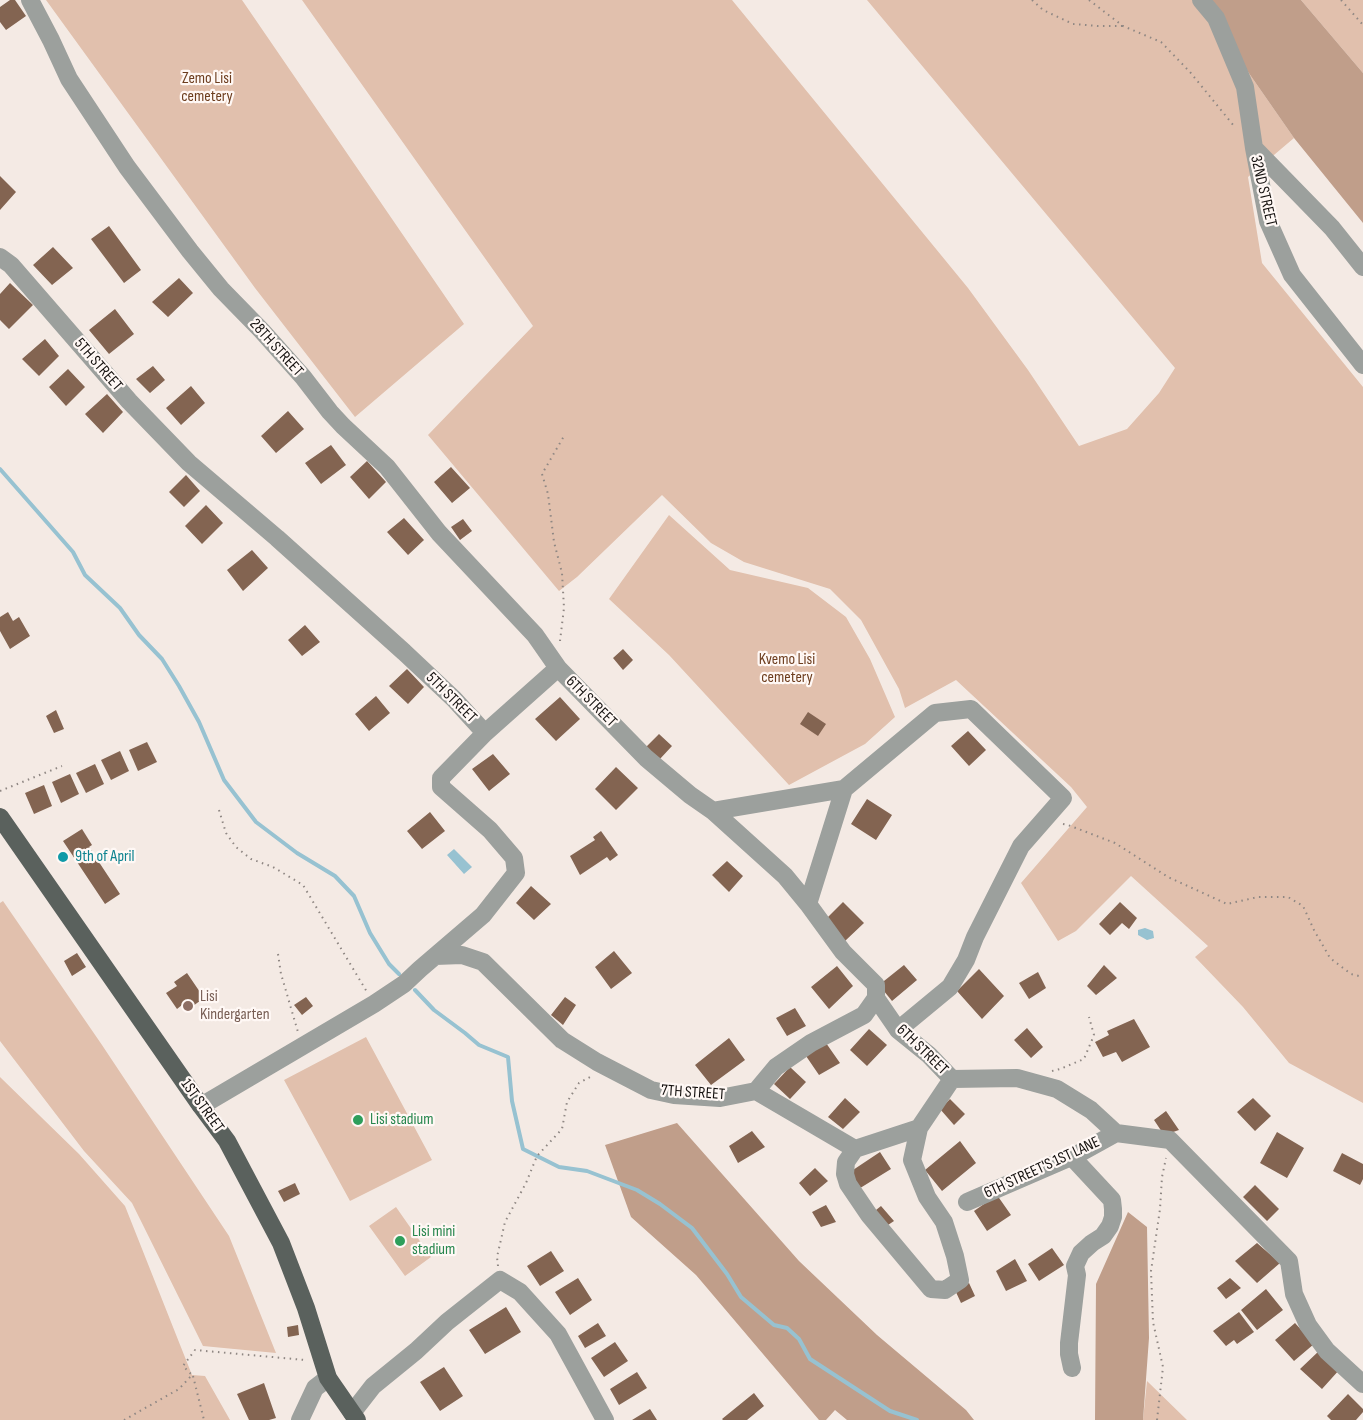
<!DOCTYPE html>
<style>
body{margin:0}
canvas{display:block;background:#f4eae4}
</style>
<canvas width="1363" height="1420"></canvas>
<script>
const ctx = document.querySelector('canvas').getContext('2d');
ctx.lineJoin = 'round';
function fill(path, color) {
  ctx.fillStyle = color;
  ctx.fill(path, 'evenodd');
}
function poly(rows) {
  const path = new Path2D();
  for (const r of rows) {
    path.moveTo(r[0], r[1]);
    for (let i = 2; i < r.length; i += 2) path.lineTo(r[i], r[i + 1]);
  }
  return path;
}
function trace(path, color, width, dash) {
  ctx.strokeStyle = color;
  ctx.lineWidth = width;
  ctx.lineCap = dash ? 'butt' : 'round';
  ctx.setLineDash(dash || []);
  ctx.stroke(path);
}
function drawText(font, color, halo, rows, align = 'center') {
  ctx.font = font + ' "Sofia Sans Condensed",sans-serif';
  ctx.lineWidth = 4.5;
  ctx.setLineDash([]);
  ctx.textBaseline = 'middle';
  ctx.strokeStyle = halo;
  ctx.fillStyle = color;
  for (const [text, x, y, turn = 0] of rows) {
    ctx.save();
    ctx.translate(x, y);
    ctx.rotate((+turn || 0) * Math.PI / 180);
    ctx.textAlign = isNaN(turn) ? turn : align;
    if (halo) ctx.strokeText(text, 0, 0);
    ctx.fillText(text, 0, 0);
    ctx.restore();
  }
}
fill(poly([
 [46,0,242,0,464,324,355,417,255,288],
 [302,0,732,0,968,288,1028,370,1079,446,1127,429,1159,393,1175,368,867,0,1198,0,1294,138,1248,177,1262,263,1363,387,1363,1103,1289,1063,1243,1007,1195,957,1208,946,1131,876,1076,931,1058,941,1021,883,1087,807,1071,787,956,680,905,708,899,689,861,620,830,589,744,562,711,543,662,495,577,577,559,591,428,435,533,326],
 [1301,0,1363,0,1363,73],
 [669,515,730,570,808,588,846,617,870,659,895,717,865,744,789,785,669,655,609,599],
 [3,901,102,1045,229,1236,276,1353,203,1346,132,1203,84,1151,0,1041,0,903],
 [366,1037,432,1160,350,1201,284,1080],
 [0,1077,79,1154,125,1206,192,1375,205,1376,230,1420,0,1420],
 [396,1207,431,1257,405,1276,369,1226],
 [1147,1381,1187,1420,1143,1420]
]), '#e1c0ad');
fill(poly([
 [1198,0,1301,0,1363,73,1363,223,1294,138],
 [677,1123,799,1261,877,1335,966,1410,974,1420,847,1420,835,1410,826,1420,819,1420,696,1275,631,1217,605,1145],
 [1128,1212,1147,1227,1149,1338,1143,1420,1095,1420,1096,1284]
]), '#c09e8a');
fill(poly([
 [454,849,472,867,464,874,447,855],
 [1145,928,1153,931,1154,938,1147,940,1138,935,1138,930]
]), '#97c2d1');
trace(poly([
 [0,469,73,552,85,575,120,608,139,635,162,659,179,686,199,722,224,780,256,822,297,853,335,876,354,896,370,933,389,964,399,974],
 [415,990,434,1010,465,1033,479,1045,508,1057,512,1101,523,1149,559,1167,587,1171,637,1190,660,1204,692,1228,727,1274,741,1297,774,1325,787,1328,799,1339,810,1359,890,1411,917,1420]
]), '#97c2d1', 4);
fill(poly([
 [10,0,15,0,26,16,6,30,0,22,0,7],
 [0,176,16,192,0,210],
 [109,226,141,270,124,283,91,239],
 [53,247,73,268,52,285,33,265],
 [179,278,193,293,168,317,152,302],
 [10,283,33,305,9,329,0,320,0,294],
 [115,309,134,334,109,354,89,330],
 [45,339,59,356,39,376,22,359],
 [153,366,165,380,150,393,136,379],
 [68,369,85,387,66,406,49,387],
 [191,386,205,403,181,425,166,408],
 [107,394,123,412,103,433,85,414],
 [288,411,304,429,276,453,261,436],
 [331,445,346,465,321,484,305,463],
 [367,461,386,482,369,499,350,477],
 [451,467,470,488,452,503,434,482],
 [186,475,200,491,184,507,169,492],
 [206,505,223,523,202,544,185,526],
 [404,518,424,540,408,555,387,532],
 [463,519,472,531,460,540,451,527],
 [252,550,268,568,243,591,227,570],
 [8,612,13,621,19,617,30,636,10,649,0,631,0,617],
 [305,625,320,642,302,656,288,640],
 [623,649,633,660,623,670,613,658],
 [407,669,424,687,408,704,389,686],
 [376,696,390,713,369,731,355,714],
 [560,697,580,719,556,741,535,719],
 [56,710,64,729,54,733,46,716],
 [808,712,826,724,818,736,800,724],
 [968,731,986,750,969,766,951,746],
 [659,734,672,746,659,760,646,747],
 [147,742,157,762,138,771,129,750],
 [120,751,129,771,111,780,101,760],
 [493,754,510,774,489,791,472,769],
 [95,764,104,784,86,793,76,773],
 [616,767,638,788,616,810,595,789],
 [70,774,79,794,61,803,52,782],
 [44,785,52,806,34,814,25,793],
 [867,799,892,815,876,840,851,824],
 [430,812,445,831,422,849,407,831],
 [82,829,92,845,89,847,120,894,105,904,63,841],
 [601,831,618,855,610,861,607,857,580,875,570,856,595,840,593,837],
 [727,861,743,876,729,892,712,875],
 [531,886,551,904,534,920,516,903],
 [843,902,864,923,845,941,824,921],
 [1120,902,1137,918,1129,929,1122,923,1110,935,1099,924],
 [614,951,632,973,611,989,595,967],
 [77,953,86,967,72,976,64,961],
 [904,965,917,980,892,1001,879,985],
 [1104,965,1117,978,1096,995,1087,986],
 [837,966,853,986,829,1009,811,987],
 [979,969,1004,996,982,1019,957,991],
 [1038,972,1046,988,1029,999,1019,983],
 [187,973,204,998,186,1011,182,1005,177,1009,166,993,177,986,174,982],
 [306,997,313,1006,302,1015,294,1005],
 [565,997,576,1005,563,1025,551,1015],
 [795,1008,806,1026,787,1036,776,1018],
 [1134,1019,1150,1047,1122,1062,1116,1052,1103,1057,1095,1042,1109,1035,1107,1031],
 [1027,1028,1043,1047,1031,1058,1014,1040],
 [869,1029,887,1045,867,1066,850,1050],
 [729,1038,745,1060,711,1085,695,1065],
 [826,1043,840,1063,819,1075,806,1056],
 [790,1067,806,1082,790,1099,774,1084],
 [845,1098,860,1112,843,1129,828,1117],
 [1253,1098,1271,1116,1255,1131,1237,1112],
 [950,1099,965,1114,954,1125,940,1109],
 [1166,1111,1179,1130,1164,1135,1154,1120],
 [752,1131,765,1147,738,1163,729,1146],
 [1277,1132,1304,1148,1287,1178,1260,1163],
 [960,1141,976,1163,942,1191,925,1170],
 [880,1152,891,1169,857,1190,847,1174],
 [1342,1153,1363,1164,1363,1179,1360,1185,1333,1171],
 [815,1168,828,1181,810,1196,799,1183],
 [295,1183,300,1194,284,1202,278,1191],
 [1255,1185,1279,1209,1267,1221,1243,1197],
 [997,1195,1011,1215,987,1231,974,1211],
 [826,1205,836,1222,821,1227,812,1212],
 [881,1206,894,1221,882,1229,871,1214],
 [1257,1243,1280,1263,1257,1283,1235,1261],
 [1052,1248,1064,1265,1039,1281,1028,1264],
 [551,1251,564,1271,540,1286,527,1266],
 [1015,1259,1027,1281,1006,1291,996,1271],
 [578,1278,592,1300,570,1315,555,1292],
 [1230,1278,1241,1288,1226,1299,1217,1288],
 [969,1283,975,1296,961,1303,955,1290],
 [1266,1289,1283,1310,1257,1330,1241,1310],
 [506,1307,521,1332,485,1354,469,1330],
 [1239,1312,1254,1332,1237,1344,1234,1340,1226,1346,1213,1331],
 [598,1323,606,1336,585,1348,578,1336],
 [1295,1323,1314,1344,1294,1361,1275,1340],
 [298,1325,299,1335,288,1337,287,1327],
 [615,1342,628,1361,604,1377,591,1358],
 [1320,1350,1340,1369,1322,1389,1300,1369],
 [444,1367,463,1396,440,1411,420,1382],
 [637,1372,647,1388,619,1405,610,1389],
 [264,1383,276,1418,269,1420,249,1420,237,1394],
 [754,1393,764,1406,747,1420,723,1420,722,1419],
 [1348,1394,1363,1409,1363,1412,1356,1420,1331,1420,1327,1416],
 [650,1409,657,1420,632,1420]
]), '#836451');
trace(poly([
 [1032,0,1043,10,1073,24,1098,26,1123,26],
 [1089,0,1123,26,1161,42,1190,72,1234,126],
 [1341,0,1363,25],
 [560,641,564,608,562,573,554,542,548,494,542,474,564,436],
 [0,791,62,766],
 [219,810,226,833,236,847,251,859,273,867,303,885,367,992],
 [1063,824,1068,825,1115,843,1168,877,1227,904,1258,897,1288,897,1303,906,1314,930,1330,958,1351,974,1363,977],
 [278,954,281,974,298,1032],
 [1052,1071,1060,1069,1084,1059,1094,1035,1089,1017],
 [498,1266,497,1257,505,1222,526,1183,537,1156,562,1129,567,1102,579,1083,592,1076],
 [193,1376,204,1420],
 [124,1420,179,1389,192,1375,183,1366,195,1350,305,1360],
 [1157,1420,1163,1367,1153,1322,1151,1271,1160,1209,1162,1177,1166,1158]
]), '#8f8783', 2, [1.5, 4.5]);
trace(poly([
 [30,0,51,40,69,79,127,167,190,251,221,289,262,331,303,377,330,412,343,426,387,467,439,533,535,635,558,668],
 [1201,0,1216,18,1245,87,1254,148,1268,221,1292,275,1363,365],
 [1254,148,1332,228,1363,267],
 [0,257,11,265,129,401,189,463,277,538,404,652,454,699,485,733,441,778,441,787,490,830,514,858,516,873,483,915,420,969,404,984,374,1004,201,1106],
 [485,733,558,668,646,758,690,795,713,811,785,876,808,904,843,952,876,985,876,998,898,1030,929,1055,952,1079,1017,1078,1057,1089,1091,1110,1116,1133,1170,1140,1289,1261,1294,1294,1308,1325,1327,1351,1363,1384],
 [713,811,844,789],
 [808,904,844,789,935,713,971,709,1063,798,1021,846,975,937,966,960,950,987,898,1030],
 [435,956,462,955,483,962,562,1040,597,1062,651,1090,674,1095,720,1098,756,1091,855,1149,919,1128,952,1079],
 [756,1091,776,1067,811,1043,864,1015,876,998],
 [855,1149,846,1162,845,1174,848,1184,869,1215,931,1289,945,1290,960,1280,955,1256,944,1222,927,1197,912,1160,919,1128],
 [1072,1157,1112,1200,1113,1209,1113,1217,1110,1226,1103,1236,1092,1243,1081,1253,1075,1266,1077,1275,1069,1343,1069,1354,1072,1368],
 [967,1202,1078,1154,1116,1133],
 [352,1413,373,1386,416,1351,447,1322,500,1280,520,1292,558,1334,605,1420],
 [300,1420,315,1388,328,1378]
]), '#9ca09d', 18);
trace(poly([
 [0,817,201,1106,227,1141,281,1243,306,1308,328,1378,357,1420]
]), '#5a615d', 18);
for (const [x, y, r, color] of [
 [63,857,6,"#0f9aa8"],
 [188,1006,6,"#8d6e63"],
 [358,1120,6,"#2e9e5b"],
 [400,1241,6,"#2e9e5b"]
]) {
  const dot = new Path2D();
  dot.arc(x, y, r, 0, 2 * Math.PI);
  ctx.fillStyle = color;
  ctx.fill(dot);
  trace(dot, '#fff8f5', 2);
}
drawText('16px', '#6d3d1e', '#fff8f5', [
 ["Zemo Lisi",207,79],
 ["cemetery",207,97],
 ["Kvemo Lisi",787,660],
 ["cemetery",787,678]
]);
drawText('16px', '#14100e', '#fff8f5', [
 ["32ND STREET",1263,191,77],
 ["28TH STREET",276,348,48],
 ["5TH STREET",98,365,49],
 ["5TH STREET",451,698,45],
 ["6TH STREET",591,702,45],
 ["6TH STREET",922,1050,44],
 ["7TH STREET",693,1093,4],
 ["1ST STREET",202,1106,54],
 ["6TH STREET'S 1ST LANE",1042,1168,-25]
]);
drawText('16px', '#0d838f', '#fff8f5', [
 ["9th of April",75,857]
], 'left');
drawText('16px', '#785e54', '#fff8f5', [
 ["Lisi",200,997],
 ["Kindergarten",200,1015]
], 'left');
drawText('16px', '#27864d', '#fff8f5', [
 ["Lisi stadium",370,1120],
 ["Lisi mini",412,1232],
 ["stadium",412,1250]
], 'left');
</script>
